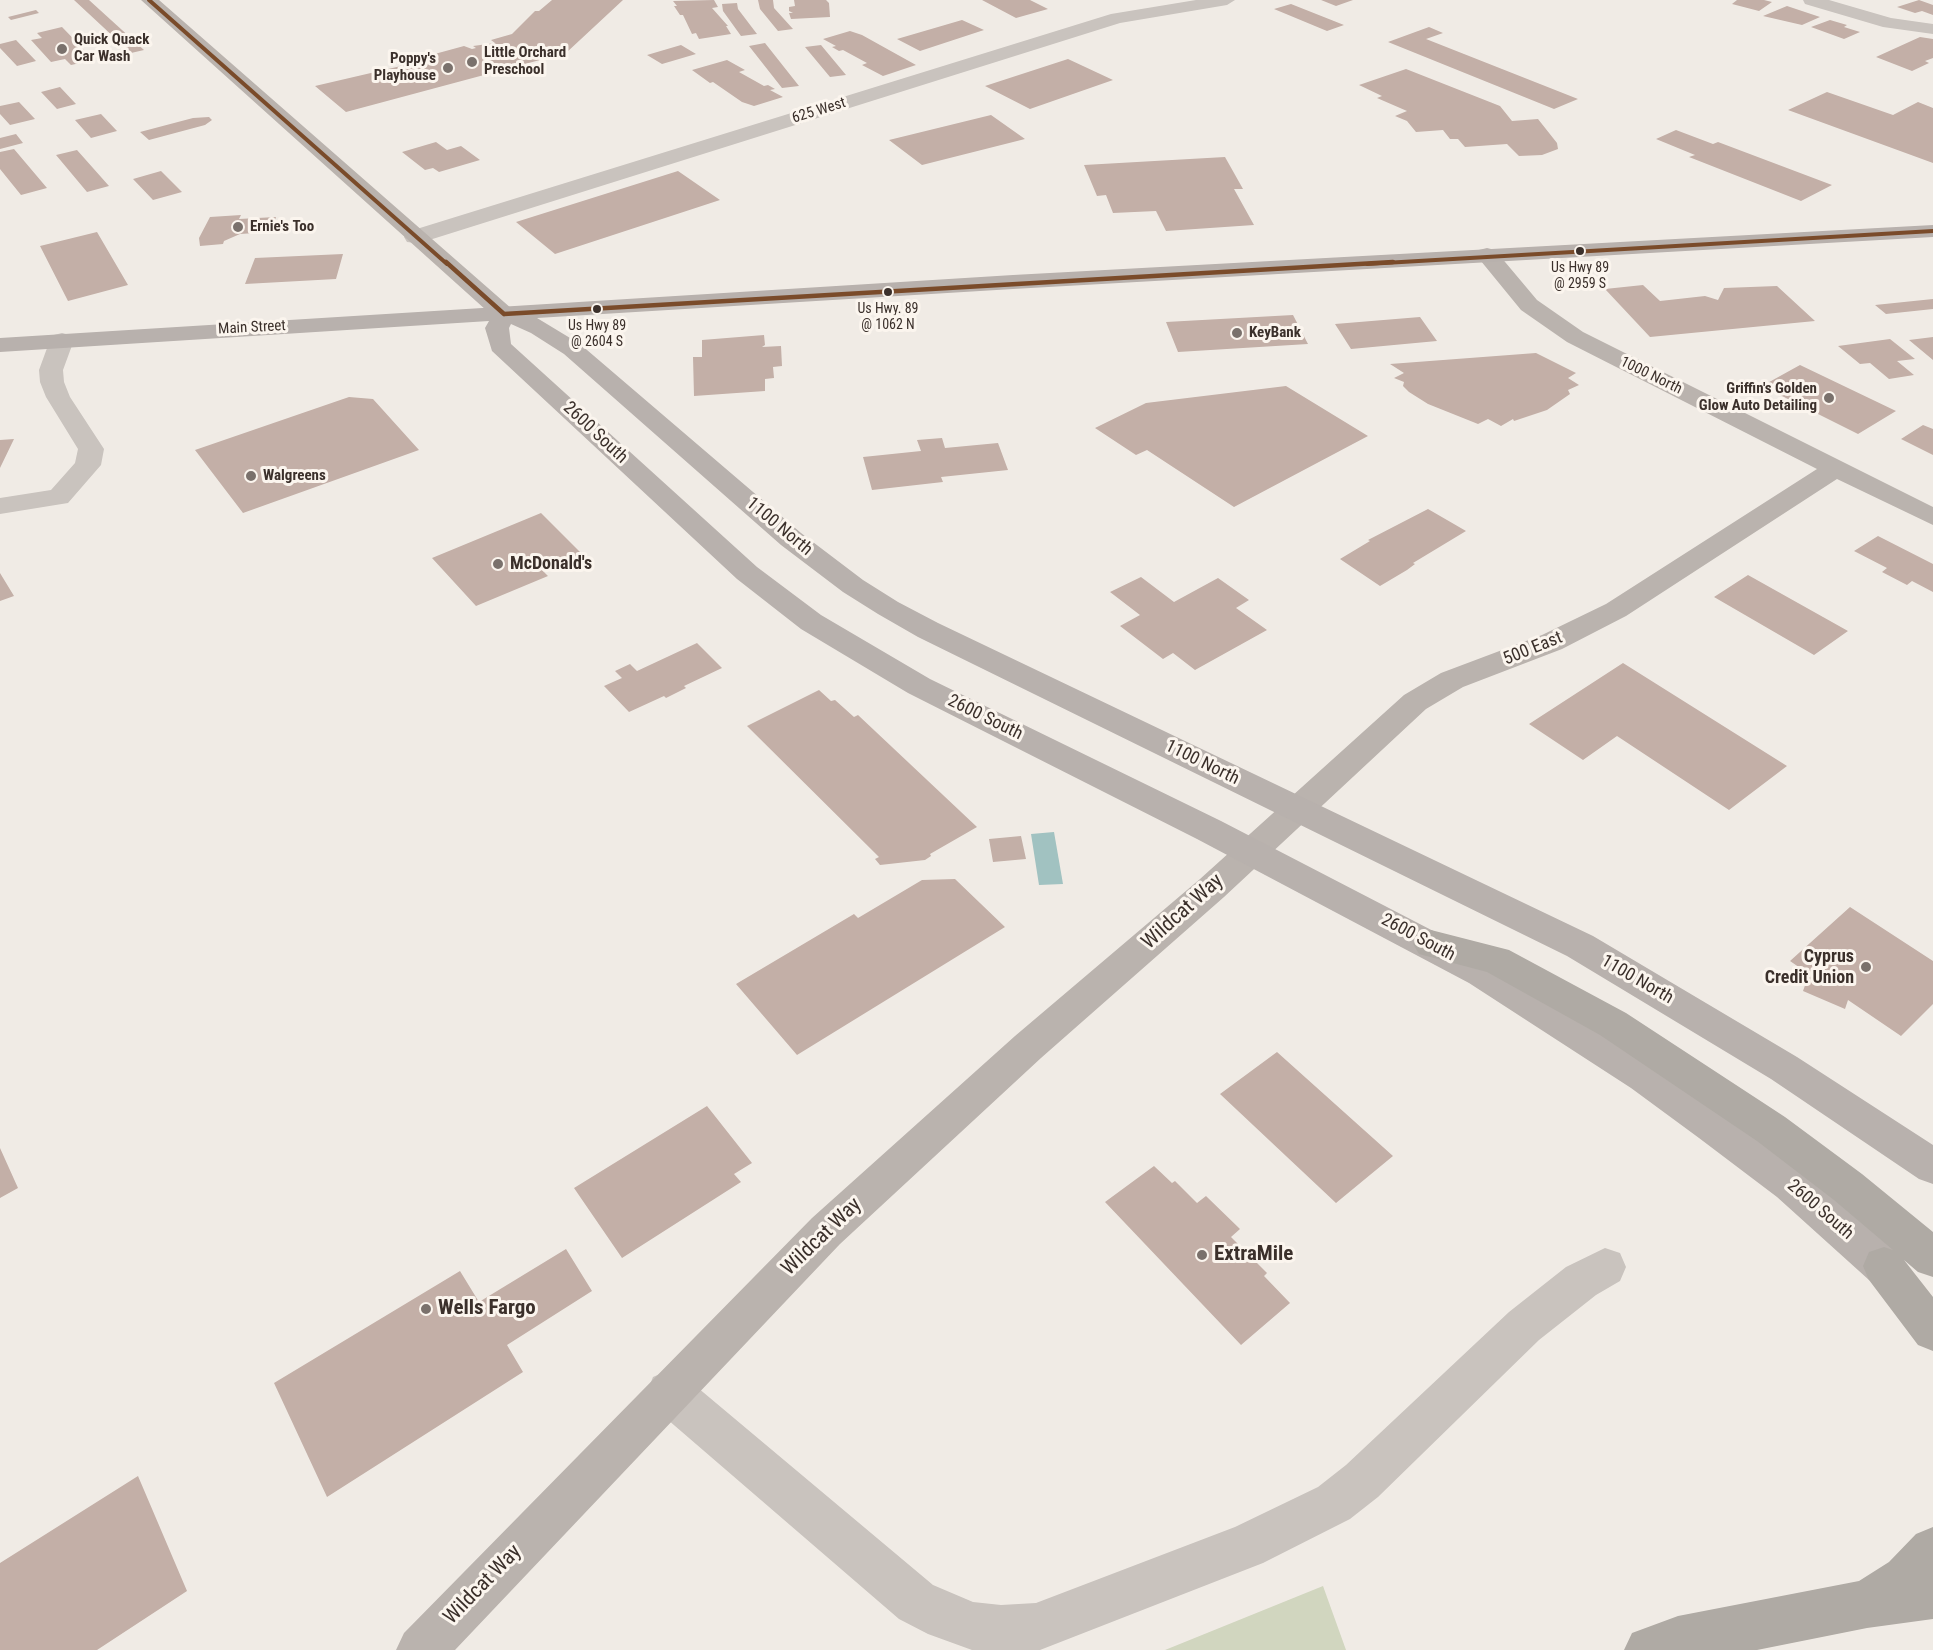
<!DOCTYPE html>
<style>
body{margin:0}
canvas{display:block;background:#f0ebe5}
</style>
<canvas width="1933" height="1650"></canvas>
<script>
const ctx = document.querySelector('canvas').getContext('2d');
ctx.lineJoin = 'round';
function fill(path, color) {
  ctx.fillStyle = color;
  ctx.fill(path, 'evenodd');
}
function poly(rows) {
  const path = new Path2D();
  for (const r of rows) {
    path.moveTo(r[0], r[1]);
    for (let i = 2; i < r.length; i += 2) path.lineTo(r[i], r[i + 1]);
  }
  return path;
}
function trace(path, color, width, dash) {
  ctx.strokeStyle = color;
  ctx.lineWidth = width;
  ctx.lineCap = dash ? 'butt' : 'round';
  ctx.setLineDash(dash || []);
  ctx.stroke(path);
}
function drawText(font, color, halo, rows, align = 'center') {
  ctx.font = font + ' "Roboto Condensed",sans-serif';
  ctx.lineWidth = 6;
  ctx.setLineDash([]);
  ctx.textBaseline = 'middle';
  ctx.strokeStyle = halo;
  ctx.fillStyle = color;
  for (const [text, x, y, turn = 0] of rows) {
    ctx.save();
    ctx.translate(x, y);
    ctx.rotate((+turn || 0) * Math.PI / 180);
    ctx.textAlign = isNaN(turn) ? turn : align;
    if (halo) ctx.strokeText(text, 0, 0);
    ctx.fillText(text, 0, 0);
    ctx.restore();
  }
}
fill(poly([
 [1323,1586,1346,1650,1165,1650]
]), '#d1d6bf');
fill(poly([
 [1054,832,1063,884,1039,885,1031,834]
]), '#a1c2c1');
fill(poly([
 [74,0,89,0,144,50,131,53],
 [552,0,623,0,566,53,346,112,315,86,401,66,398,64,464,46,472,49,476,48,473,46,495,43,491,40,512,34,535,11,539,11],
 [714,0,718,7,712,8,728,26,726,26,731,34,699,39,696,33,692,34,683,15,680,15,674,6,677,6,673,1],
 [758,0,773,0,774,8,793,29,778,31,760,9],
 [794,0,826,0,829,3,830,17,791,19,789,13,793,13,789,11,789,7,795,6],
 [982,0,1030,0,1048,9,1016,18],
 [1321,0,1353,0,1336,6],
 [1737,0,1764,0,1772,2,1759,11,1732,4],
 [1919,0,1933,5,1933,15,1922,11,1915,13,1897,7],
 [737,3,738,9,757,34,741,36,723,11,722,4],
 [1291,4,1344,25,1327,31,1274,9],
 [1787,6,1820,17,1802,25,1763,16],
 [36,10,39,13,11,20,8,17],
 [962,20,984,30,920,51,897,39],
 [1830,20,1847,25,1844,27,1860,32,1844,39,1811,27],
 [62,27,94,60,71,65,65,59,51,62,31,40,42,38,37,33],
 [1429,27,1443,33,1426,39,1578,99,1554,109,1388,42],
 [850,31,862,35,916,65,883,76,862,65,867,63,843,50,839,51,832,47,836,46,823,39],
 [1920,37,1933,39,1933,58,1925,61,1929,63,1912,71,1876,57],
 [16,40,36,61,17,66,0,48,0,44],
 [765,43,799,86,782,88,749,46],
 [681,45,696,54,662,64,647,55],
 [821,45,846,75,830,77,805,47],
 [1068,59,1113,80,1030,109,985,86],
 [727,60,745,70,739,72,764,86,768,85,775,89,770,90,783,97,754,106,742,102,713,82,710,83,692,70],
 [1406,69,1500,106,1512,121,1538,119,1557,143,1558,149,1542,155,1519,156,1507,144,1465,147,1458,139,1450,139,1443,130,1416,132,1407,121,1395,116,1407,111,1377,98,1382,96,1359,85],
 [60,87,76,104,57,109,41,92],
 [1827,92,1893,115,1918,102,1933,108,1933,163,1788,110],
 [19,102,35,119,10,125,0,114,0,106],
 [101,114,117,131,91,138,75,120],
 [991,115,1025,139,922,165,889,140],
 [209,117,212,120,205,125,149,140,140,132,193,118],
 [1676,130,1713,144,1718,142,1832,185,1801,201,1689,157,1695,155,1656,139],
 [16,134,23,143,0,149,0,138],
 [436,142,447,150,461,146,480,160,439,172,433,168,425,170,402,152],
 [14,149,47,188,21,195,0,169,0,152],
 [77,150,109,186,87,192,56,155],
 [1225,157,1243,189,1234,189,1254,225,1166,231,1156,211,1113,213,1106,195,1097,196,1084,165],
 [161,171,182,192,153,200,133,179],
 [678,171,720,200,555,254,516,222],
 [241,215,239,219,276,217,271,232,240,234,224,241,223,244,200,246,199,238,210,217],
 [97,232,128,285,68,301,40,246],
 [343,254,336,279,245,284,255,258],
 [1643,285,1660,301,1705,296,1718,300,1724,288,1777,286,1815,321,1650,337,1605,289],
 [1933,299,1933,309,1886,314,1875,305],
 [1293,315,1308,344,1178,352,1166,322],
 [1420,317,1437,341,1351,349,1335,324],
 [764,335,765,345,762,347,781,346,782,366,773,367,774,378,765,379,765,391,694,396,693,357,702,357,702,340],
 [1933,337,1933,360,1909,340],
 [1890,339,1915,359,1897,361,1914,375,1889,379,1870,363,1860,364,1838,346],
 [1536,353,1576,373,1568,378,1579,385,1568,390,1570,394,1547,410,1514,421,1513,419,1501,426,1488,419,1478,424,1428,404,1409,392,1403,386,1404,382,1394,378,1404,373,1390,364],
 [1800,365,1896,411,1858,434,1762,386],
 [1286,386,1368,436,1234,507,1147,450,1136,455,1095,428,1146,403],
 [349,397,373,399,419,450,243,513,195,450],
 [1923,425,1933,429,1933,455,1901,439],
 [942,438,945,448,998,443,1008,470,941,477,943,482,872,490,863,457,921,451,917,440],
 [14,439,0,468,0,440],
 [1428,509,1466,531,1413,563,1415,564,1407,570,1380,586,1340,559,1370,541,1368,540],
 [541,513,582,554,543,571,548,576,476,606,432,558],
 [1878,536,1933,564,1933,592,1912,581,1907,585,1882,572,1887,568,1854,551],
 [0,573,14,596,0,601],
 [1748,575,1848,631,1814,655,1714,597],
 [1141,577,1174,602,1218,578,1249,600,1236,608,1267,630,1195,670,1173,653,1163,659,1120,626,1140,615,1110,592],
 [697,643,722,668,684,686,686,688,666,698,664,696,629,712,604,686,622,678,615,671,630,664,637,671],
 [1623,663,1787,766,1729,810,1617,736,1583,760,1529,724],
 [819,690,831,701,835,700,854,717,858,715,977,827,930,854,931,856,925,860,880,865,875,859,879,857,747,726],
 [1021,836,1026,859,993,862,989,839],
 [955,879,1005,927,797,1055,736,984,854,914,858,918,922,880],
 [1850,907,1933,961,1933,1004,1901,1036,1848,1000,1845,1009,1803,991,1809,974,1790,961],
 [1277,1052,1393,1156,1336,1203,1220,1094],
 [707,1106,752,1163,734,1174,741,1182,622,1258,574,1188],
 [0,1148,18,1188,0,1198],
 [1154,1166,1172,1183,1175,1181,1197,1203,1206,1196,1240,1229,1231,1237,1267,1273,1264,1276,1290,1303,1241,1345,1105,1202],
 [566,1249,592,1291,507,1345,523,1372,327,1497,274,1383,460,1271,479,1302],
 [138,1476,187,1591,97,1650,0,1650,0,1563]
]), '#c3afa7');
fill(poly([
 [1196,0,1235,0,1227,5,1120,23,423,242,415,243,407,242,404,237,407,232,1111,14,1196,0],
 [1803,0,1829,0,1891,18,1933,24,1933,34,1883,27,1805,4,1803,0],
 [62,333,70,335,74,340,63,370,64,382,70,397,104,449,101,465,68,503,0,514,0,498,51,490,75,463,78,449,46,397,40,382,39,370,50,340,54,335,62,333],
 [1605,1248,1620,1253,1626,1267,1620,1281,1596,1295,1539,1340,1378,1497,1350,1519,1263,1563,1040,1650,972,1650,928,1634,899,1619,653,1407,647,1392,653,1377,669,1370,685,1377,933,1585,973,1602,1001,1605,1036,1603,1235,1527,1318,1487,1346,1465,1509,1312,1566,1267,1605,1248]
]), '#c9c3be');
fill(poly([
 [141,0,159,0,512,309,515,314,512,319,496,319,141,0],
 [1487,248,1495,250,1537,300,1583,332,1933,507,1933,525,1837,479,1626,616,1562,649,1463,687,1426,709,1224,897,1041,1058,840,1244,455,1650,396,1650,404,1633,812,1218,1015,1036,1200,879,1404,695,1441,673,1542,635,1606,604,1817,469,1567,342,1521,310,1476,255,1479,250,1487,248]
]), '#bab3ae');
fill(poly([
 [1933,225,1933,237,1013,289,537,318,580,344,801,533,863,580,898,602,938,623,1593,936,1797,1057,1933,1145,1933,1184,1919,1179,1771,1079,1567,956,918,637,878,614,843,592,781,545,564,354,531,333,511,324,509,328,511,344,757,567,821,615,930,679,1221,821,1495,963,1657,1066,1805,1171,1899,1252,1905,1266,1899,1280,1884,1285,1869,1280,1777,1197,1699,1138,1631,1088,1469,983,1197,839,908,693,801,629,737,579,492,351,485,328,489,321,0,352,0,338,1013,275,1933,225]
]), '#b8b1ad');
fill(poly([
 [1431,930,1509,950,1626,1013,1785,1117,1862,1174,1933,1232,1933,1277,1918,1272,1904,1260,1933,1297,1933,1351,1918,1345,1869,1280,1863,1266,1869,1252,1884,1247,1893,1250,1834,1200,1757,1141,1600,1035,1487,972,1419,954,1413,944,1419,934,1431,930],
 [1933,1527,1933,1619,1867,1628,1757,1650,1624,1650,1632,1633,1678,1616,1859,1581,1889,1562,1916,1534,1933,1527]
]), '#afaaa4');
trace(poly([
 [149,0,447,264],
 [1367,264,1933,231]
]), '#7a4b2a', 4);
trace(poly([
 [446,262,504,314],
 [504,314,1393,262]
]), '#7a4b2a', 4.5);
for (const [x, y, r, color] of [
 [62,49,6,"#7a716c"],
 [472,62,6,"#7a716c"],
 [448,68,6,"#7a716c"],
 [238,227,6,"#7a716c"],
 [1580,251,5,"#3b302b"],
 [888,292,5,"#3b302b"],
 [597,309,5,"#3b302b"],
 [1237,333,6,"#7a716c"],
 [1829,398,6,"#7a716c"],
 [251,476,6,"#7a716c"],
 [498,564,6,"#7a716c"],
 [1866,967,6,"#7a716c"],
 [1202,1255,6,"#7a716c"],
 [426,1309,6,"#7a716c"]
]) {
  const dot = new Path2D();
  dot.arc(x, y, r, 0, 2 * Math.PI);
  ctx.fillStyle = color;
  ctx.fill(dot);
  trace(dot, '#fbf5ee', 2);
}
drawText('14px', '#3b302b', '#fbf5ee', [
 ["Us Hwy 89",1580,268],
 ["@ 2959 S",1580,284],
 ["Us Hwy. 89",888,309],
 ["@ 1062 N",888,325],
 ["Us Hwy 89",597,326],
 ["@ 2604 S",597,342]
]);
drawText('bold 15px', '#3b302b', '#fbf5ee', [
 ["Quick Quack",74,40],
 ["Car Wash",74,57],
 ["Little Orchard",484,53],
 ["Preschool",484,70],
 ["Poppy's",436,59,"right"],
 ["Playhouse",436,76,"right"],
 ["Ernie's Too",250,227],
 ["KeyBank",1249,333],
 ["Griffin's Golden",1817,389,"right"],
 ["Glow Auto Detailing",1817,406,"right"],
 ["Walgreens",263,476]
], 'left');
drawText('15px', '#3b302b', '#fbf5ee', [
 ["625 West",819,111,-17],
 ["Main Street",252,328,-3],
 ["1000 North",1651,376,26]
]);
drawText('18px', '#3b302b', '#fbf5ee', [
 ["2600 South",595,433,43],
 ["1100 North",779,527,40],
 ["500 East",1533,649,-22],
 ["2600 South",985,718,26],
 ["1100 North",1202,763,26],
 ["2600 South",1418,938,28],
 ["1100 North",1637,980,30],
 ["2600 South",1820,1210,41]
]);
drawText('bold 18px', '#3b302b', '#fbf5ee', [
 ["McDonald's",510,564],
 ["Cyprus",1854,957,"right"],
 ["Credit Union",1854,978,"right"]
], 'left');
drawText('21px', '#3b302b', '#fbf5ee', [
 ["Wildcat Way",1183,912,-42],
 ["Wildcat Way",822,1237,-44],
 ["Wildcat Way",483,1585,-46]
]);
drawText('bold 21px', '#3b302b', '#fbf5ee', [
 ["ExtraMile",1214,1255],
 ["Wells Fargo",438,1309]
], 'left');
</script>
